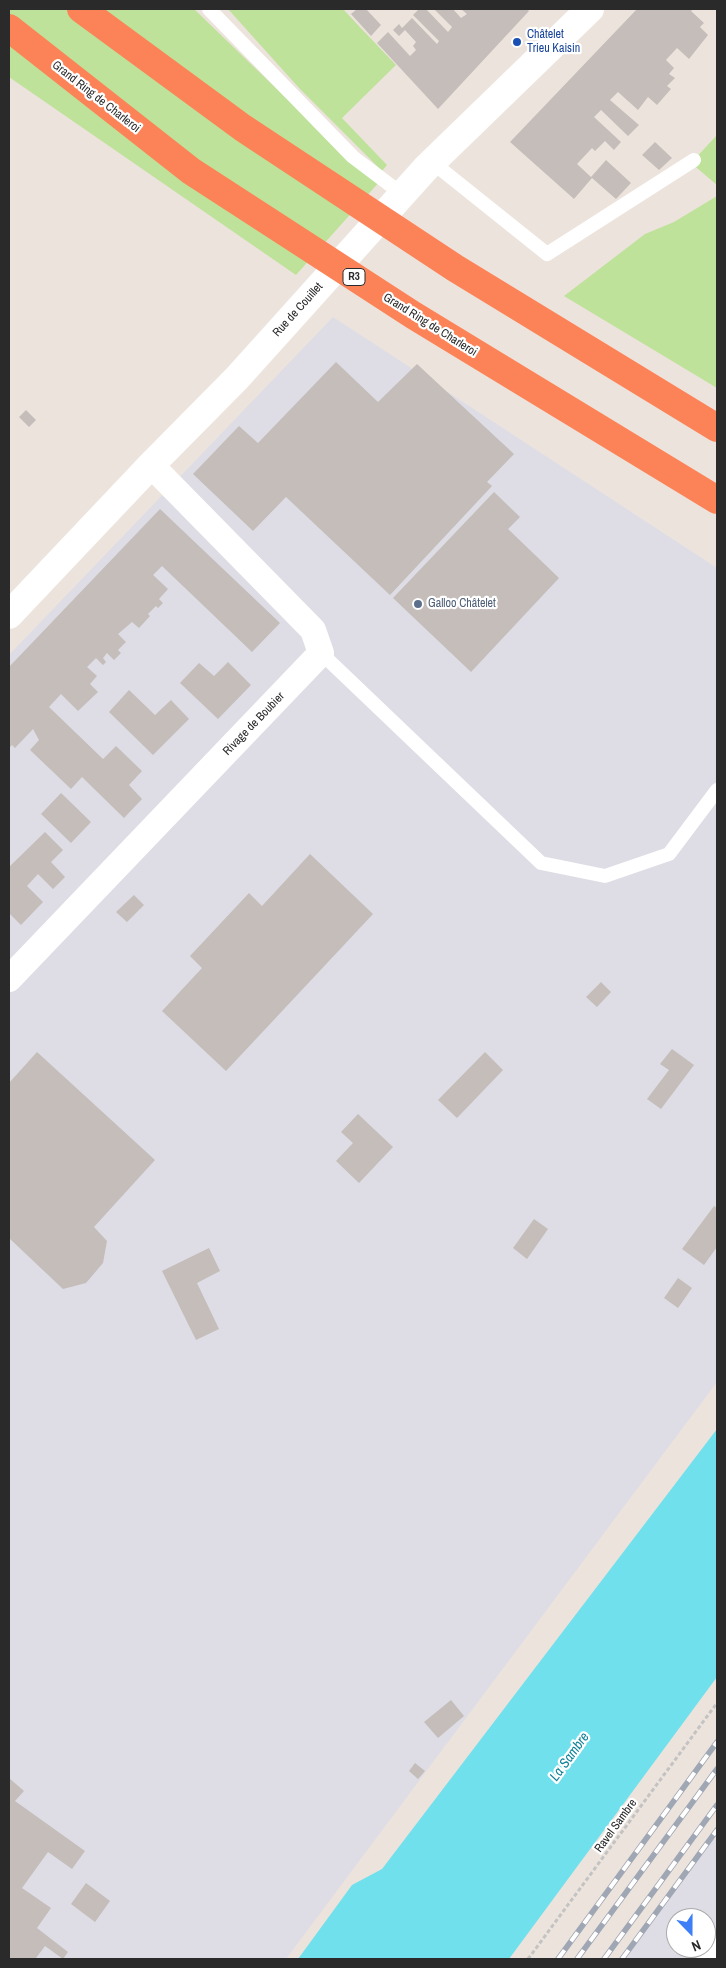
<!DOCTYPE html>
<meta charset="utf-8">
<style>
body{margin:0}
#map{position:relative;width:726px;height:1968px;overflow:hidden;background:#ece3dc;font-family:"Archivo Narrow",sans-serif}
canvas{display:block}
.frame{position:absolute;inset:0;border:10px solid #2a2a2a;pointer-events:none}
.north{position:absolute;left:666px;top:1908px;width:50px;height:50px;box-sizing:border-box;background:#fff;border:1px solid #aaa;border-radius:50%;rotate:158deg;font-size:14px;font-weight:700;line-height:20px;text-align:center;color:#2a2a2a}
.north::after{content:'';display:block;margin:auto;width:18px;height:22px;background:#3e7ff7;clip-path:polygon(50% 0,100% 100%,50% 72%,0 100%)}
</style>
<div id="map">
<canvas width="726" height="1968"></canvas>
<div class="frame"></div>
<div class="north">N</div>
</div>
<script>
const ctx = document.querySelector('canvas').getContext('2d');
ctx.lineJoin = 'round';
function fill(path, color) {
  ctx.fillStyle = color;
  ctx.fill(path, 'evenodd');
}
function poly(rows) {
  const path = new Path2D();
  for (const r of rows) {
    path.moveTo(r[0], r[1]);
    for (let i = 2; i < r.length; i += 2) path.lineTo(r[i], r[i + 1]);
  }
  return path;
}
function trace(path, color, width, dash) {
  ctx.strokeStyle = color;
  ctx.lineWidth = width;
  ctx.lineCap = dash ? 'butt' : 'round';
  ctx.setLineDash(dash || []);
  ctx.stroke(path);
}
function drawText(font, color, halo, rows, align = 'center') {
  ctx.font = font + ' "Archivo Narrow",sans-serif';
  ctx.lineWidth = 4.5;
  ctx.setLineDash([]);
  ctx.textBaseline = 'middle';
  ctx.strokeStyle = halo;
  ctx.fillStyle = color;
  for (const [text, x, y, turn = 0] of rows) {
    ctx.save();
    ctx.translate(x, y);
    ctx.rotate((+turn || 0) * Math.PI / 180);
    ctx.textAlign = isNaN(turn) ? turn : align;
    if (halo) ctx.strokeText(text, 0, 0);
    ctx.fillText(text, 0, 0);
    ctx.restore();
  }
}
fill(poly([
 [333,317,717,568,717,1382,286,1959,9,1959,9,655],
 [712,1837,717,1841,717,1959,626,1959],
 [676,1918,706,1918,706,1948,676,1948]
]), '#dedde5');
fill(poly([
 [9,9,194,9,285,97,381,180,296,275,9,77],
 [228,9,343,9,356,23,396,65,342,118,387,165,382,171,300,89],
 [717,135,717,185,691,163],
 [717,196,717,388,564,296,645,234,674,222]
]), '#bee299');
fill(poly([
 [717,1429,717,1677,509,1959,298,1959,352,1885,382,1869]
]), '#70e0ed');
fill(poly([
 [357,9,366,9,381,25,371,36,351,14],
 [419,9,426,9,448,32,452,27,434,9,453,9,461,18,467,14,461,9,527,9,529,11,438,109,377,43,388,32,410,56,416,50,413,46,416,42,405,30,399,36,393,30,399,24,402,28,412,18,437,44,439,41,413,15],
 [637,9,693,9,691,11,704,23,700,27,708,35,689,59,677,48,666,60,674,68,669,74,675,78,667,86,671,89,657,105,648,97,638,110,618,92,610,100,639,125,628,136,601,110,594,117,621,142,614,150,605,141,595,151,592,148,577,164,591,177,606,160,631,183,616,199,592,178,574,199,510,142],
 [655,142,672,158,659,170,642,155],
 [336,362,378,402,417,364,514,454,487,482,492,486,390,595,286,497,253,531,193,474,239,426,258,443],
 [26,410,36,420,29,427,19,417],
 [494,492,520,517,508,529,559,578,471,672,393,598],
 [160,509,280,623,252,652,162,566,153,575,168,589,159,599,163,603,158,608,156,606,148,614,150,616,139,628,132,622,118,634,126,642,118,650,121,653,114,660,107,653,103,658,106,662,103,665,96,658,87,667,97,676,90,684,98,692,78,711,61,694,49,707,103,759,116,746,142,771,129,785,142,799,124,818,82,777,71,789,30,750,39,740,33,729,15,748,12,745,9,748,9,667],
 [228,662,251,685,218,719,180,683,199,663,214,676],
 [129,690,155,715,171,700,189,719,153,755,109,712],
 [61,793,91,822,71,843,41,814],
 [45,832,63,850,51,862,65,877,53,889,38,874,27,886,43,902,21,925,9,913,9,867],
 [310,854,373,914,226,1071,162,1011,202,968,190,956,249,893,262,906],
 [134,895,144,905,127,922,116,912],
 [601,982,611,992,597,1007,586,997],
 [672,1049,694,1065,661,1109,647,1099,669,1070,660,1064],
 [37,1052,155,1160,94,1227,107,1241,103,1263,86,1283,63,1289,9,1238,9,1083],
 [485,1052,503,1070,457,1118,438,1100],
 [358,1114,393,1147,359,1183,336,1161,353,1143,341,1132],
 [714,1206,717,1208,717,1247,704,1265,682,1249],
 [534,1219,548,1229,527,1259,513,1248],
 [209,1248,220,1271,197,1283,219,1329,196,1340,162,1271],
 [678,1278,692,1288,678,1308,664,1298],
 [451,1700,464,1716,438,1738,424,1722],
 [415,1763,425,1771,418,1779,409,1771],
 [9,1778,24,1791,15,1801,85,1851,72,1869,48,1852,22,1888,51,1908,37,1928,68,1952,63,1959,45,1946,36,1958,38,1959,9,1959],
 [86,1883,110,1901,95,1922,71,1904]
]), '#c4bdb9');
trace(poly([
 [528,1959,717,1703]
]), '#c3c3c3', 3, [4, 2.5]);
trace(poly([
 [209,9,353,157,402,194],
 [432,162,547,254,694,160],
 [321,653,541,863,605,876,669,854,717,790]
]), '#fff', 14);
trace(poly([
 [9,979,321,653,313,630,151,465],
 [708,1959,717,1947]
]), '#fff', 26);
trace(poly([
 [9,615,151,465,237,378,426,168,590,9]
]), '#fff', 28);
trace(poly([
 [81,9,243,128,455,268,717,428],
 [9,28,191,171,413,315,717,500]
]), '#fc8357', 28);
const rail = poly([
 [558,1959,717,1742],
 [577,1959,717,1769],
 [604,1959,717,1805],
 [622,1959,717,1830]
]);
trace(rail, '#9fa6b4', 5.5);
trace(rail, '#fff', 4, [11]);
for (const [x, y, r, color] of [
 [517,42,5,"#1a4fb4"],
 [418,604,5,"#5c6f8a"]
]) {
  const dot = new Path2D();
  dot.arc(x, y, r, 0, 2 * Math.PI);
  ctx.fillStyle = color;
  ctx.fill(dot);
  trace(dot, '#fff', 2);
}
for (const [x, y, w] of [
 [354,277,22]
]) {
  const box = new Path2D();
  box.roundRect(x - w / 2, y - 8.5, w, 17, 4);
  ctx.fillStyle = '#fff';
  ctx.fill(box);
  trace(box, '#2a2a2a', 1);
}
drawText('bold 11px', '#2a2a2a', null, [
 ["R3",354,277]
]);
drawText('12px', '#164399', '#fff', [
 ["Châtelet",527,35],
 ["Trieu Kaisin",527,49]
], 'left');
drawText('12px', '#2a2a2a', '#fff', [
 ["Grand Ring de Charleroi",96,97,38],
 ["Rue de Couillet",298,310,-48],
 ["Grand Ring de Charleroi",430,325,32],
 ["Rivage de Boubier",254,724,-46],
 ["Ravel Sambre",616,1826,-54]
]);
drawText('12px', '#4e5e75', '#fff', [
 ["Galloo Châtelet",428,604]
], 'left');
drawText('italic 14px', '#0f8199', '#fff', [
 ["La Sambre",570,1757,-54]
]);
</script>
